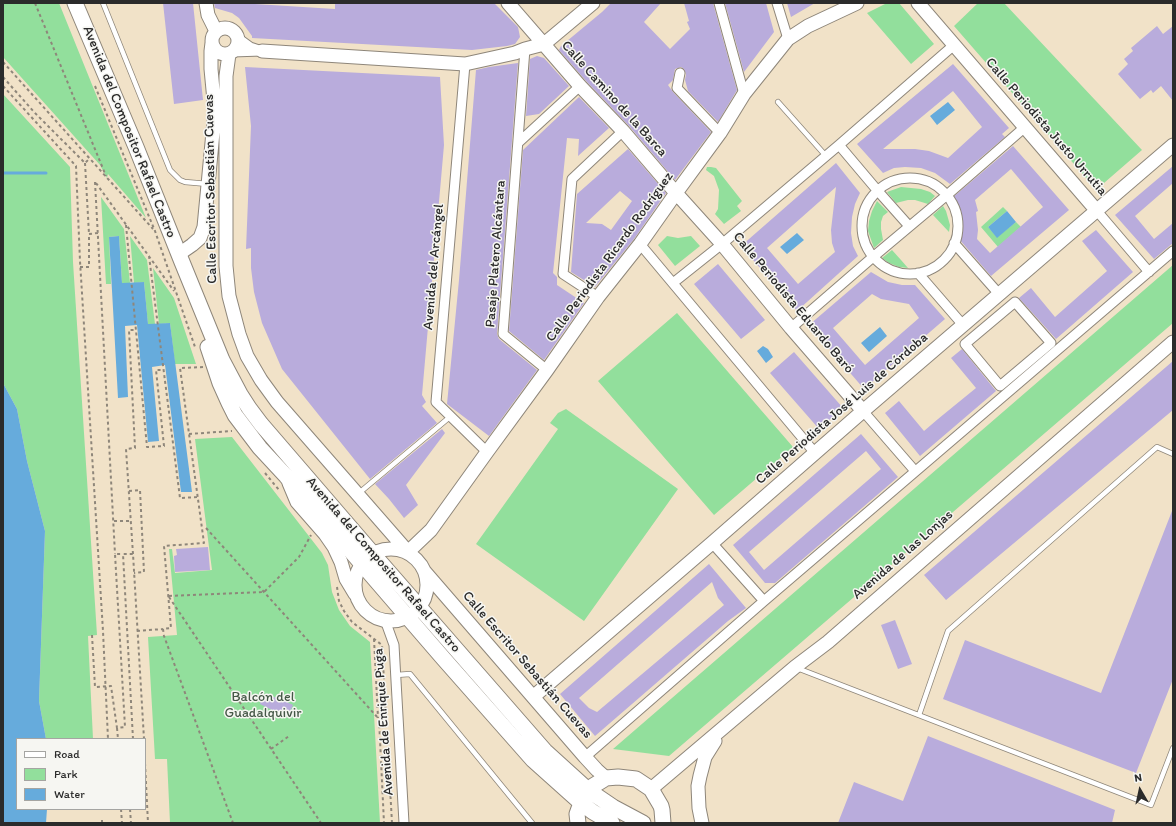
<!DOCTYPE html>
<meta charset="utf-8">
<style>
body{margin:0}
#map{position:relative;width:1176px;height:826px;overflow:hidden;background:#f1e2c8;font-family:Itim,sans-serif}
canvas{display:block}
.frame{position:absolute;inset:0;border:4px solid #2b2b2b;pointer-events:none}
.legend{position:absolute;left:16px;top:738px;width:130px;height:72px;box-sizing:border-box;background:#f6f6f2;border:1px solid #a5a5a2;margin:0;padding:5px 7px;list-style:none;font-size:12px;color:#2b2b2b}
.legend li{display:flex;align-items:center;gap:8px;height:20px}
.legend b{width:20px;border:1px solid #a5a5a2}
.north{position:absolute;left:1120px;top:770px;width:40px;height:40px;-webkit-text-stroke:3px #f6f6f2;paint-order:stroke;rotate:351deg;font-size:11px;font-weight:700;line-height:16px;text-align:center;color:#2b2b2b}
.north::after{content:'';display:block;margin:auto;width:14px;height:18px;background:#2b2b2b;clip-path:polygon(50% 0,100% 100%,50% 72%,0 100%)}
</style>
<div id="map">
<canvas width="1176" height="826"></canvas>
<div class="frame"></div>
<ul class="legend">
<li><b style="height:5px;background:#fff"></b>Road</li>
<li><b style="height:11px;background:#92df9c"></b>Park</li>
<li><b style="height:11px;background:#66abdc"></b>Water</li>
</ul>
<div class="north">N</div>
</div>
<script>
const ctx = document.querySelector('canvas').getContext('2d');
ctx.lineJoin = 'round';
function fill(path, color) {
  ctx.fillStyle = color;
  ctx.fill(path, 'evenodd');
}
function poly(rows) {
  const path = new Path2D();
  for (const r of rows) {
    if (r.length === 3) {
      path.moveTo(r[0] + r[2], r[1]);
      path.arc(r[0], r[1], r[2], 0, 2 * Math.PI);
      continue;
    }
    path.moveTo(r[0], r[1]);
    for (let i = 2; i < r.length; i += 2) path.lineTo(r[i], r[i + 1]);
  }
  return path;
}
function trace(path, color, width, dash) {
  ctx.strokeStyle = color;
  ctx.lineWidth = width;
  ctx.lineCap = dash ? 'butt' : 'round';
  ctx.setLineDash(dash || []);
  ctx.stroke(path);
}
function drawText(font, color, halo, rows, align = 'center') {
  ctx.font = font + ' Itim,sans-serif';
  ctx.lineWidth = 3;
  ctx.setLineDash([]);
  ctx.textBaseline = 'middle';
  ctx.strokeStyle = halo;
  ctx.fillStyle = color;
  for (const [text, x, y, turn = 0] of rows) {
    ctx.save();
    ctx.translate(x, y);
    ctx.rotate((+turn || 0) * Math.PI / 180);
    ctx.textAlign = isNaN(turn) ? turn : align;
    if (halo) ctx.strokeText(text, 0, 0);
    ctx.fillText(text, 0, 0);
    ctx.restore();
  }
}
fill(poly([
 [3,3,59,3,146,218,108,174,107,178,100,165,3,57],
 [887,3,899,3,934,44,911,64,867,13],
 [978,3,1004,3,1142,150,1104,183,1100,180,1093,186,954,26],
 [3,94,70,167,73,262,97,635,88,636,93,739,46,739,39,701,45,531,27,461,17,409,3,383],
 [707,167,711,167,716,168,742,201,737,206,741,211,724,224,715,214,718,209,719,190,714,176,706,170],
 [901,187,921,189,930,192,935,196,928,204,915,200,908,200,896,203,887,192],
 [101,197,124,229,130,283,122,283,119,236,109,237,111,284,106,284],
 [877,201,888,212,883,216,881,222,881,229,883,240,874,248,868,231,869,221,872,211],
 [943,206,946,211,950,225,949,232,933,215],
 [1003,207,1007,211,988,227,997,237,1016,222,1021,227,998,247,981,227],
 [130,236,147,260,155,324,148,325,144,282,134,283],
 [667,236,678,238,691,236,700,246,675,266,658,245],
 [892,250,901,260,908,268,899,267,889,263,882,258],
 [1173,265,1173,323,669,756,613,749],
 [153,268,174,298,196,364,175,364,170,323,159,324],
 [677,313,793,447,714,515,598,381],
 [566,409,678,489,584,621,476,544,558,429,550,423,558,413],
 [232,437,322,553,328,565,332,592,339,610,350,626,370,642,380,823,170,823,167,759,155,759,148,637,177,635,169,549,172,549,175,573,212,570,195,439]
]), '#92df9c');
fill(poly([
 [948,102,955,110,937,125,930,116],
 [1007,211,1016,222,997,238,988,227],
 [797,233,804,240,787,254,780,247],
 [119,236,122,283,144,282,148,324,170,323,192,492,181,492,165,365,152,367,159,441,148,442,137,325,125,326,128,397,118,398,109,237],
 [880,327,887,336,869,352,861,343],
 [763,346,768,349,773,357,766,363,757,351],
 [3,383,17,409,27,461,45,531,39,701,46,739,17,739,17,809,47,809,46,823,3,823]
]), '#66abdc');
trace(poly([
 [3,173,46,173]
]), '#66abdc', 3);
fill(poly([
 [163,3,193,3,203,100,174,104],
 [214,3,255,3,255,4,335,9,335,3,494,3,518,27,520,37,515,44,507,46,472,50,252,38,252,36,239,18,232,13,215,8],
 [611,3,661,3,644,22,670,49,690,29,687,22,689,21,684,3,713,3,737,90,718,122,688,91,685,80,686,74,684,69,681,67,675,69,673,80,668,85,673,92,711,132,675,180,629,126,586,81,559,50,561,46,602,12],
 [725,3,766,3,774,32,744,72],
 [787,3,815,3,791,17],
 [1157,26,1163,34,1173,26,1173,101,1161,86,1153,93,1151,90,1140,99,1118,74,1128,64,1124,59,1133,51,1131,48],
 [537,56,544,58,569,86,539,114,526,116,530,59],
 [518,63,497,334,499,339,537,370,489,436,447,404,459,280,476,70,489,67],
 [953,64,1009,128,1002,134,1005,137,950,184,935,173,921,168,905,167,894,168,883,173,857,144],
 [953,91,982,127,948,158,929,151,915,149,883,149],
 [245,67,440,77,444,145,422,395,426,402,422,406,437,423,370,479,282,369,262,323,254,292,251,268,251,248,246,249,251,126],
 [579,97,609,128,578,156,579,139,567,138,553,273,557,277,557,285,584,303,544,360,509,331,523,150],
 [1013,146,1069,210,991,276,959,239,960,230,959,218,956,207,952,198],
 [1011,169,1043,207,990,253,977,239,978,230,976,212,978,211,975,200],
 [628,149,666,193,634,239,595,287,571,272,577,194],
 [620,191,632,201,611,230,602,224,586,223],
 [836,163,860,193,855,204,852,217,851,233,853,246,858,256,797,311,741,246],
 [836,187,831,230,832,243,835,252,798,284,767,248],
 [1173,166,1173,183,1135,216,1154,239,1173,223,1173,243,1154,259,1115,215],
 [1096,230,1133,272,1056,339,1019,298,1031,288,1055,317,1107,271,1082,241],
 [718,264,765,320,741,339,694,284],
 [871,272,888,282,902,285,915,285,945,319,864,389,809,325],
 [872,294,881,299,909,304,919,318,865,365,833,328],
 [962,349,996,391,920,456,885,413,899,401,924,431,938,419,976,388,951,358],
 [794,352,843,408,819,429,770,373],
 [1173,361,1173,410,946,600,924,575],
 [442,429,445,433,406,485,418,505,404,518,389,499,375,484],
 [861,434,898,477,775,583,765,583,733,545],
 [866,451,881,469,764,570,749,552],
 [1172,511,1173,679,1136,773,943,699,965,640,1101,693],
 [208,547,210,570,175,572,174,556,177,555,176,549],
 [709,564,746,608,728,621,595,736,560,694],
 [712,582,718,598,724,605,597,712,589,708,579,698],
 [895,620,912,664,898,669,881,625],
 [262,695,279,698,293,705,289,714,283,712,282,714,276,712,260,704],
 [928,736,1115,810,1112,823,838,823,854,782,903,801]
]), '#b9acdc');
const lane = poly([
 [103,3,170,170,180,180,185,182,208,184],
 [778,102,826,156],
 [359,493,451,416],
 [797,668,1151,805,1173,748],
 [396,675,410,674,532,823],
 [919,715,948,631,1157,447,1173,454]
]);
const street = poly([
 [719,3,744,94],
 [777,3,788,39],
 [239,39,250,47,259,50],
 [525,49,503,334,547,370],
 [232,52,262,51],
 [465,64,436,402,487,452],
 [680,73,677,88,720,133],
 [518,143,580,86],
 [839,145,877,190,909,226],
 [910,226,48],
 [1097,211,1149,272],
 [954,243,999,294],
 [640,244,815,453],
 [918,273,963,325],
 [673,283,722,244,839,145,954,45],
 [598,297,563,274,572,179,623,131],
 [1015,302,1051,343,1000,386,965,344,1015,302],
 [791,328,873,257,947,195,1025,127],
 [863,411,915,471],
 [712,543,764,601],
 [385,620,394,645,404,823],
 [585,757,764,601,1173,251]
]);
const secondary = poly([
 [206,3,208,15,216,31],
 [508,3,580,86,623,131,676,193,722,244,791,328,863,411],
 [918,3,1097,211],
 [225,41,13],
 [262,51,465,64,515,53,525,49,544,44,593,3],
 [229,54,226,76,226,266,229,296,239,334,247,356,261,380,277,402,408,552],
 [179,254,192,245,200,238,204,227,215,111,211,69,211,51,212,43],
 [289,483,297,502,325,534,334,547,341,562,346,579,355,594],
 [391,585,36],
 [408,552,431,530,487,452,547,370,598,297,640,244,676,193,720,133,744,94,788,39,808,26,857,3],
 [425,572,585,757,597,770,606,778],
 [533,697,712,543,863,411,1173,145],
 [651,789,795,667,828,642,1173,342],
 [702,823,699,808,698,786,700,776,705,757,715,741]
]);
const primary = poly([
 [75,3,136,147,182,262,222,360,240,394,249,408,261,424,373,554,545,751,588,790,613,807,643,823],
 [208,347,220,383,229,403,235,415,260,448,286,476,443,658,533,760,581,803,593,812,612,823],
 [578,823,577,814,581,803,588,790,593,786,606,778,618,777,636,779,651,789,661,806,662,810,663,823]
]);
trace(lane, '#8e867a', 6);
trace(street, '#8e867a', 11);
trace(secondary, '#8e867a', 15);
trace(primary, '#8e867a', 17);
trace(poly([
 [35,3,106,176],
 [3,62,153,229],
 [3,77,34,112,85,163,89,159],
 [3,86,76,166,80,261,103,631,108,739],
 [95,86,155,231,195,347],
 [85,163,89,234],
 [95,182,115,554],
 [96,183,174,291],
 [126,225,147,447,164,446,156,370,163,370],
 [149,256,180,498,198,497],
 [80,267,89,267,89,234,98,233],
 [203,367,180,368,204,543,164,546,171,628,163,629,164,636,233,823],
 [189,434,232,431],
 [265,473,279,490],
 [129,491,140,490,144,572,134,573],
 [114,521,131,521],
 [206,528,379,719,384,823],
 [133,554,126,449,135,448,129,330,135,330],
 [337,587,339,601,344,611,352,622,382,645,392,823],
 [169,596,264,592,299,557,311,535],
 [169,597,321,823],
 [137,631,163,629],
 [92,635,95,687,111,686,117,728,125,727,115,554,123,554],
 [374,639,378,718],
 [117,728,118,739],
 [133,739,123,554,133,554,144,739],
 [271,749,289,736],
 [145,763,148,823],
 [121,809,122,823],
 [130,809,131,823],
 [102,823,102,818]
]), '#8e867a', 2, [3, 3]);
trace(lane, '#fff', 4.5);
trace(street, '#fff', 9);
trace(secondary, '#fff', 13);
trace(primary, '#fff', 15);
drawText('14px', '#2b2b2b', '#f6f6f2', [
 ["Calle Camino de la Barca",614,99,48],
 ["Calle Periodista Justo Urrutia",1046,127,49],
 ["Avenida del Compositor Rafael Castro",129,132,68],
 ["Calle Escritor Sebastián Cuevas",211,189,-91],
 ["Pasaje Platero Alcántara",496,254,-86],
 ["Calle Periodista Ricardo Rodríguez",610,257,-54],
 ["Avenida del Arcángel",434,267,-85],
 ["Calle Periodista Eduardo Baró",793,303,50],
 ["Calle Periodista José Luis de Córdoba",842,409,-41],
 ["Avenida de las Lonjas",903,555,-41],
 ["Avenida del Compositor Rafael Castro",383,565,49],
 ["Calle Escritor Sebastián Cuevas",527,665,49],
 ["Avenida de Enrique Puga",384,722,-94]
]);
drawText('14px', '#455847', '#f6f6f2', [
 ["Balcón del",263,697],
 ["Guadalquivir",263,713]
]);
</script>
